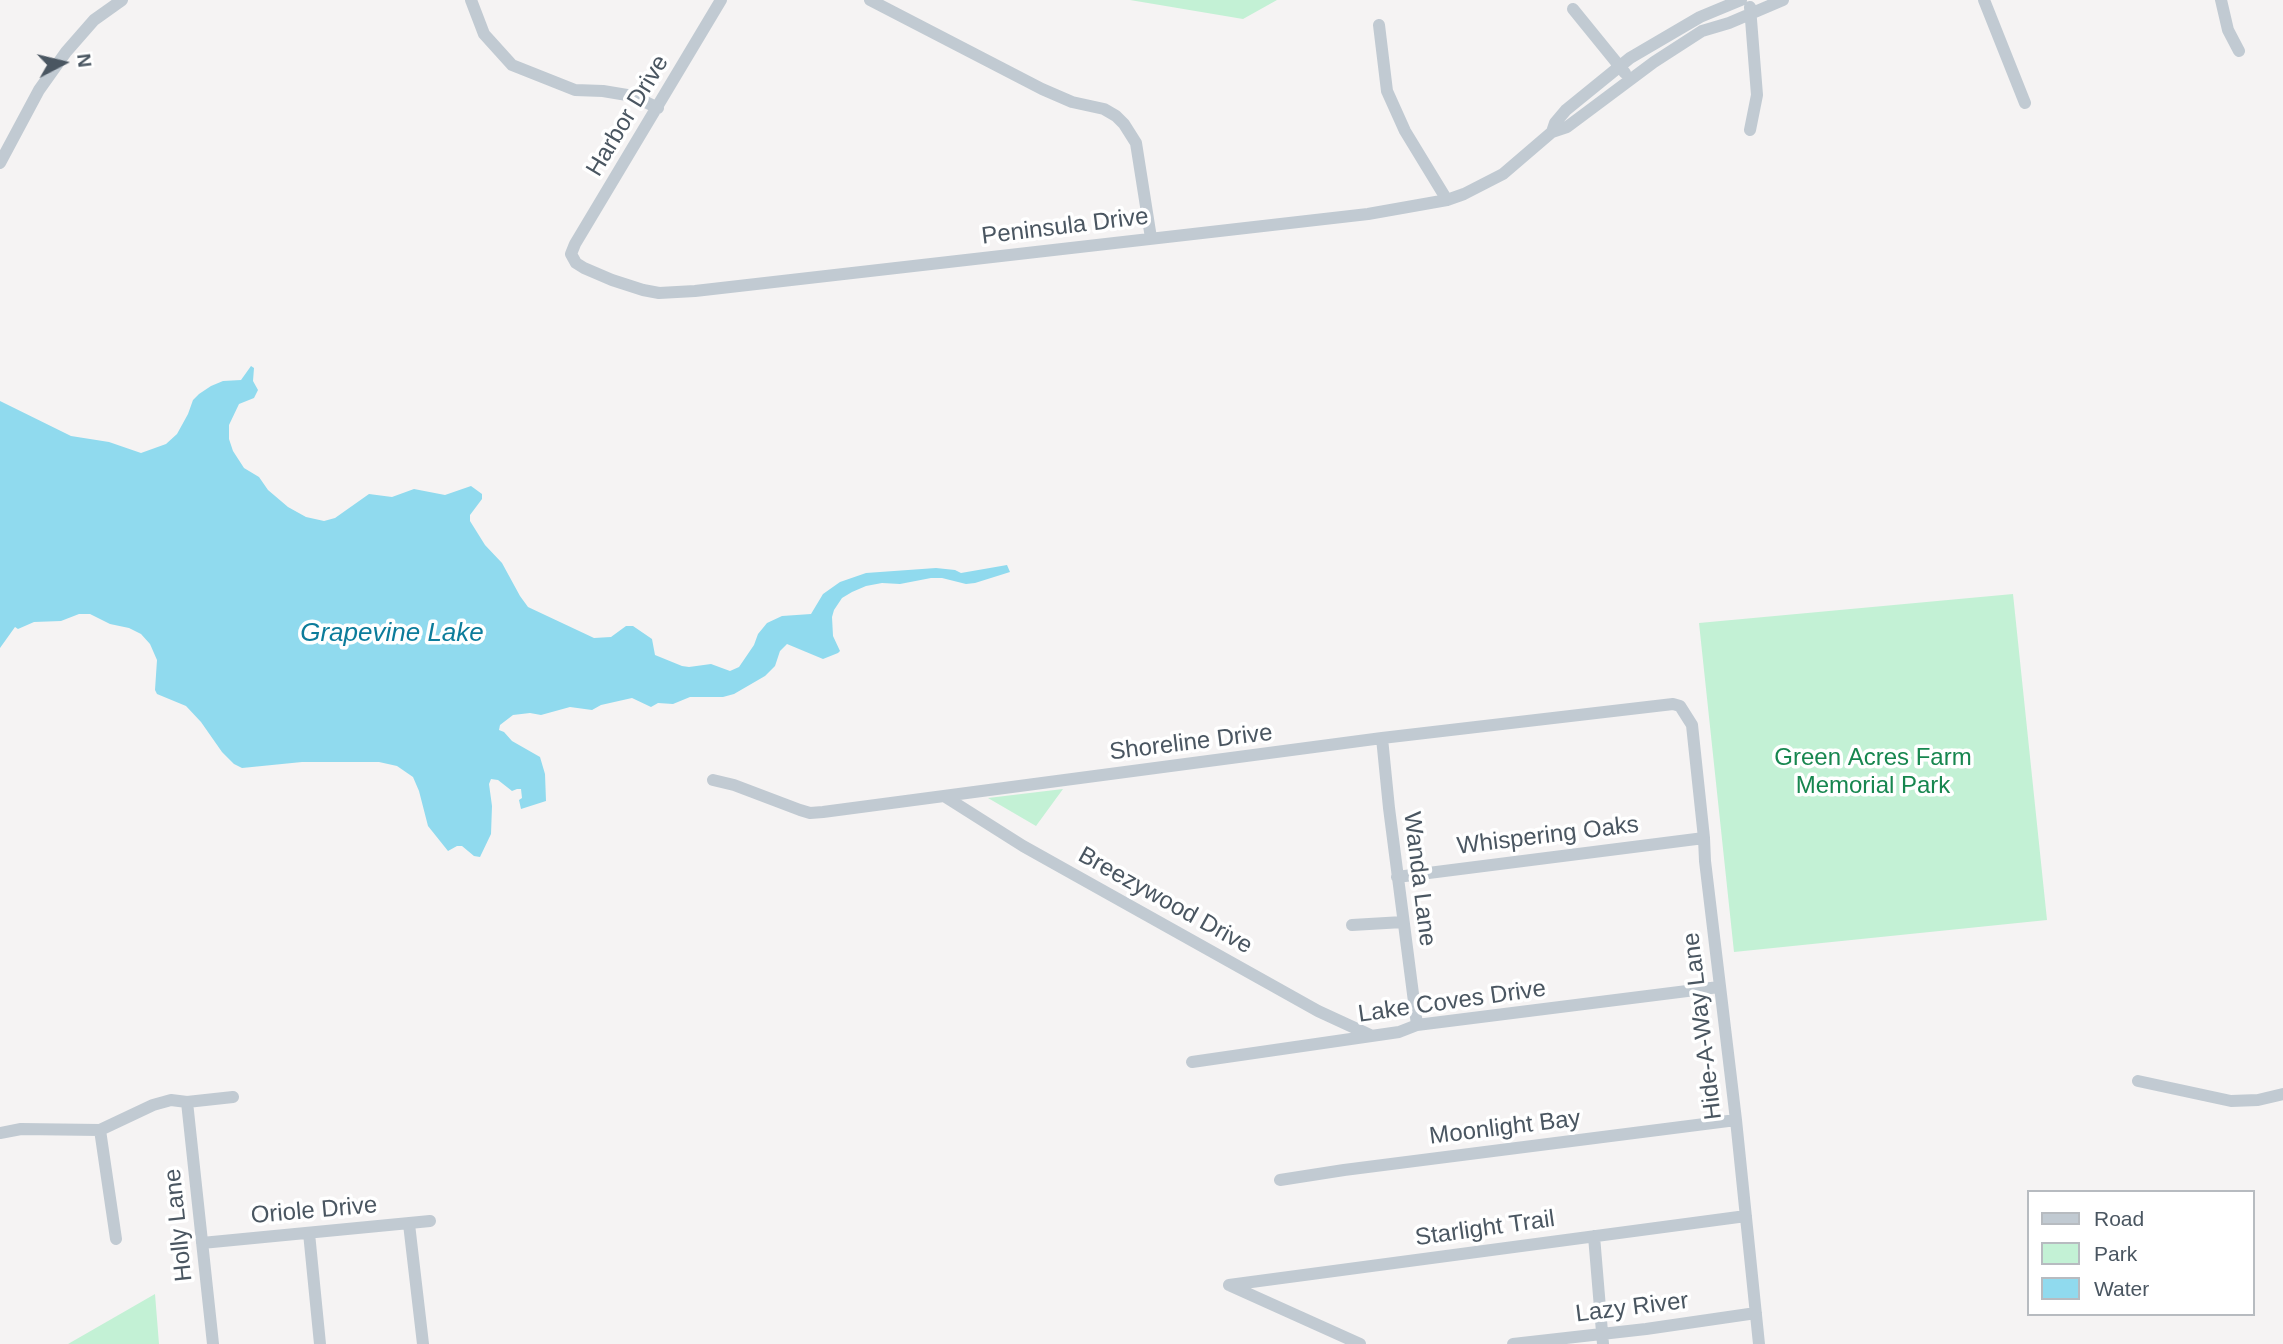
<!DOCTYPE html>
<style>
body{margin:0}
#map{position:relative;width:2283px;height:1344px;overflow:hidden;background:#f5f3f3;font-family:Helvetica,sans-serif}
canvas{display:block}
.legend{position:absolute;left:2027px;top:1190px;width:228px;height:126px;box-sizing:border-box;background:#fff;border:2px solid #b7bbc0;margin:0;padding:9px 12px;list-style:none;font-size:21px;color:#4a5661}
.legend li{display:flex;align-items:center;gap:14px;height:35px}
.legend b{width:35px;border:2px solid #b7bbc0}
.north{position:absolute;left:28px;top:28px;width:70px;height:70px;-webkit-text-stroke:5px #fff;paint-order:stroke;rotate:83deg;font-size:19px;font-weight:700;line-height:28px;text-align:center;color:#4a5661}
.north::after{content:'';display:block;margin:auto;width:24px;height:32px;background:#4a5661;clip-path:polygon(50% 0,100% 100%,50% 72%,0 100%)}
</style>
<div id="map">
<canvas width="2283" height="1344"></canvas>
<ul class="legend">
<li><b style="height:9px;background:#c1cad2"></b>Road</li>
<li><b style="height:19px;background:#c3f1d5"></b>Park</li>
<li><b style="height:19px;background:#90daee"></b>Water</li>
</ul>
<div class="north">N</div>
</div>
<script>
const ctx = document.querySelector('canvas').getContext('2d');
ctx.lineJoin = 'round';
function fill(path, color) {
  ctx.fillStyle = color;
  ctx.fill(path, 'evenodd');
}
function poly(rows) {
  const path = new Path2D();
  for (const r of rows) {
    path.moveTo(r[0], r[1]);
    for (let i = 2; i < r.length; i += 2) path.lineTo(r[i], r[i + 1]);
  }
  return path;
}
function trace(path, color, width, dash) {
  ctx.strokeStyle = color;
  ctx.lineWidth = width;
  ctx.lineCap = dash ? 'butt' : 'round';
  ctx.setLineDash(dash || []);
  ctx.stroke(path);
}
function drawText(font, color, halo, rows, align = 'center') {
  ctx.font = font + ' Helvetica,sans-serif';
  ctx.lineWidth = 7;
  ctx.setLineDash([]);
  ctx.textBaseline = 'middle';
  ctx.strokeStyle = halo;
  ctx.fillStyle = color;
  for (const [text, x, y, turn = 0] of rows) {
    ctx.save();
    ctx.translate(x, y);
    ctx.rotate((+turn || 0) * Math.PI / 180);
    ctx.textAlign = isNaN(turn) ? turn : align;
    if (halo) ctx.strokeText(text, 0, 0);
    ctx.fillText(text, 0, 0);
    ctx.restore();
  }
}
fill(poly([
 [1130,0,1277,0,1243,19],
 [2013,594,2047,920,1734,952,1699,623],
 [1063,789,1036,826,988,798],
 [155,1294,159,1344,68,1344]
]), '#c3f1d5');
fill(poly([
 [251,366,254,368,253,381,258,390,254,398,239,404,229,425,229,439,233,451,244,468,259,477,268,490,288,507,306,517,324,521,335,518,369,494,392,497,414,489,445,495,471,486,482,494,482,499,470,515,470,521,485,545,502,563,520,596,528,607,594,638,611,637,626,626,633,626,652,639,655,655,682,666,689,667,711,664,730,671,739,667,754,645,758,634,767,623,782,616,811,614,823,594,840,582,866,573,936,568,955,570,961,573,1007,565,1010,572,975,583,966,584,942,578,931,578,900,584,882,583,866,586,852,592,842,598,834,610,832,617,833,636,840,651,838,653,823,659,787,644,780,651,775,666,765,676,734,694,723,697,690,697,673,704,658,703,651,707,632,698,601,705,592,710,570,707,541,715,530,713,513,715,500,725,499,730,504,732,512,741,540,757,545,774,546,801,521,809,519,800,522,798,521,789,517,789,512,791,498,780,491,779,489,784,492,806,491,834,480,857,474,856,462,846,457,846,448,851,428,826,419,791,413,777,397,766,379,762,302,762,242,768,234,764,222,752,201,722,186,706,157,694,155,690,157,660,150,644,141,634,129,628,110,624,90,614,79,614,61,621,34,622,18,629,15,627,0,648,0,401,71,436,109,442,141,453,166,444,177,434,188,414,193,400,199,394,211,386,223,381,241,380]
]), '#90daee');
trace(poly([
 [471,0,484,34,512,65,575,90,603,91,633,96,658,108],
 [721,0,575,244,571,254,576,263,584,268,612,280,643,290,659,293,695,291,1368,214,1447,200,1464,194,1503,174,1552,132,1567,127,1654,62,1702,31,1729,23,1783,0],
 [870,0,1042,89,1072,102,1104,109,1116,116,1124,124,1136,143,1151,238],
 [1984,0,2025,103],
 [2221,0,2228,30,2239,51],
 [1573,9,1625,73],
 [1379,25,1387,91,1405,131,1447,200],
 [1750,130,1757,95,1750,7],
 [1552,132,1555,123,1566,110,1630,58,1700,17,1741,0],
 [0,163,39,90,66,52,94,20,122,0],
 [1382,738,1389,808,1417,1025],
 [713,780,734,785,800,810,810,813,823,812,1382,738,1673,704,1680,706,1692,725,1704,838,1705,861,1736,1120,1759,1344],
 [944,796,1023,846,1318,1011,1370,1035],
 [1397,877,1704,838],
 [1352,925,1403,922],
 [1192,1062,1399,1032,1417,1025,1719,987],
 [2138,1081,2231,1101,2258,1100,2283,1094],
 [187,1102,213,1344],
 [100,1130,116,1239],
 [0,1133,21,1129,100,1130,153,1105,171,1100,187,1102,233,1097],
 [1280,1180,1344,1170,1736,1120],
 [409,1224,423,1344],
 [309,1233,320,1344],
 [1594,1236,1603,1344],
 [202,1243,430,1221],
 [1229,1285,1746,1216],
 [1229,1285,1360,1344],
 [1513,1344,1646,1329,1756,1313]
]), '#c1cad2', 12);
drawText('24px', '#4a5661', '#fff', [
 ["Harbor Drive",628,116,-59],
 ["Peninsula Drive",1065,227,-7],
 ["Shoreline Drive",1191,743,-7],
 ["Whispering Oaks",1548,836,-7],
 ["Wanda Lane",1419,879,83],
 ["Breezywood Drive",1165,901,29],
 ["Lake Coves Drive",1452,1002,-8],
 ["Hide-A-Way Lane",1703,1026,-97],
 ["Moonlight Bay",1505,1128,-7],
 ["Oriole Drive",314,1211,-5],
 ["Holly Lane",179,1225,-96],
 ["Starlight Trail",1485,1229,-8],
 ["Lazy River",1632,1308,-7]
]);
drawText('24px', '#17864f', '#fff', [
 ["Green Acres Farm",1873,758],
 ["Memorial Park",1873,786]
]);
drawText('italic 26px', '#0c7c9b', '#fff', [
 ["Grapevine Lake",392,634]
]);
</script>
